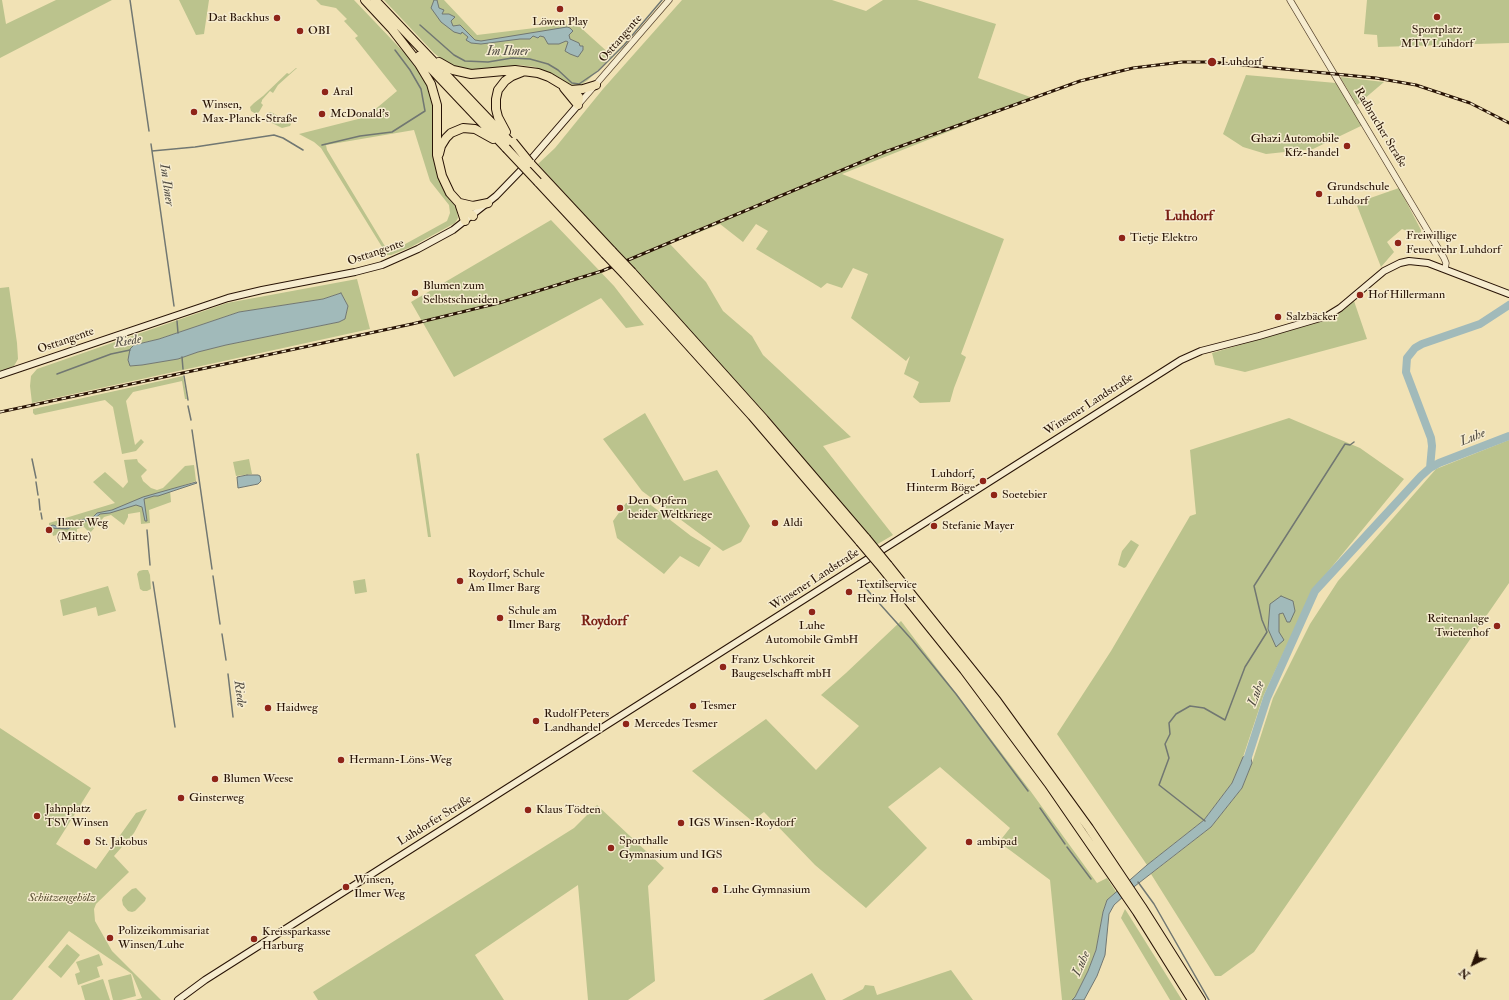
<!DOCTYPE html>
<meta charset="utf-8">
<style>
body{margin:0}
#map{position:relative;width:1509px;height:1000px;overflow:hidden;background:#f1e2b5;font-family:"IM FELL Double Pica",serif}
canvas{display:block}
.north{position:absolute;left:1453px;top:944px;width:40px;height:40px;-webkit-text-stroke:3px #f6eccf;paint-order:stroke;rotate:222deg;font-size:11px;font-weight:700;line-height:16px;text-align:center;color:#281305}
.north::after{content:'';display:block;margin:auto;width:14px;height:18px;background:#281305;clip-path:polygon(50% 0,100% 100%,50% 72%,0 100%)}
</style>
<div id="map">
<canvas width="1509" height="1000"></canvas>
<div class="north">N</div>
</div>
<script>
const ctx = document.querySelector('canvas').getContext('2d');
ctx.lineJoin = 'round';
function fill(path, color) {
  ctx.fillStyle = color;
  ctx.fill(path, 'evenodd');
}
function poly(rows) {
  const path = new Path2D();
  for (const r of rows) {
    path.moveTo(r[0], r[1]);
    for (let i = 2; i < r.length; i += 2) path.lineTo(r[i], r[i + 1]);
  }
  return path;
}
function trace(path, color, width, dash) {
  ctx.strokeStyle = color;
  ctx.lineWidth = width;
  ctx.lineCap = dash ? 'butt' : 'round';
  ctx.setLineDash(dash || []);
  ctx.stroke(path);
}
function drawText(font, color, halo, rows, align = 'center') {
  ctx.font = font + ' "IM FELL Double Pica",serif';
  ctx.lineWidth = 3;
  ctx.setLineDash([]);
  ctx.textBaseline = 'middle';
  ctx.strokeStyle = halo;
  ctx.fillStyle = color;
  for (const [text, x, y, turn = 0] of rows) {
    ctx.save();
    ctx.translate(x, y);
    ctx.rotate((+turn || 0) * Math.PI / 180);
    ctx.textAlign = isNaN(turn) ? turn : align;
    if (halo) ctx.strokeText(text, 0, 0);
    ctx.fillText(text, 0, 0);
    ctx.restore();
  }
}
fill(poly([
 [0,0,2,0,6,24,56,0,112,0,0,58],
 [179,0,209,0,204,34,196,35],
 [316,0,354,0,415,64,432,93,443,185,456,207,458,218,455,223,411,247,391,255,387,255,321,148,314,142,299,134,366,117,397,91,355,38,358,36,344,21,347,19,336,8,321,5],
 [414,130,430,181,449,205,450,213,447,221,389,253,327,150,326,145],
 [384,0,444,0,477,35,568,24,580,27,612,56,588,80,579,86,570,84,553,74,535,67,519,65,475,71,462,69,446,63,434,53],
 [682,0,832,0,866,11,883,0,917,0,996,24,978,78,1033,98,842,174,1004,239,961,354,966,357,954,388,950,402,920,403,913,397,919,382,904,374,910,356,906,361,851,318,868,274,853,268,842,288,827,283,821,288,756,249,768,231,756,224,743,242,720,224,670,244,706,282,723,311,752,336,763,355,851,437,823,446,893,535,876,545,768,416,538,164,555,148,603,89],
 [1367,0,1509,0,1509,43,1378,47,1377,35,1364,34],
 [296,68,297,68,278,85,273,93,270,91,262,100,262,101,261,103,263,105,259,112,256,114,251,111,250,107,254,103,263,96,287,73,289,74],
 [1246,75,1336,83,1363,125,1313,149,1266,154,1243,147,1223,134],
 [1340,77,1384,82,1357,105],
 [269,112,271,112,289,122,291,124,290,126,282,128,272,123,266,118],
 [1399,188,1421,230,1421,237,1402,229,1387,242,1394,252,1381,267,1356,203],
 [551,220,614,286,644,325,626,328,601,298,454,377,411,302],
 [357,279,370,329,32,403,30,386,31,376,37,369,227,303],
 [341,293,348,306,345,319,339,322,226,345,198,352,178,359,142,365,130,366,128,360,134,345,159,339,239,312,323,299],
 [9,287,17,343,18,359,14,366,0,372,0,288],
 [1354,301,1367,339,1245,372,1215,365,1212,353,1334,318],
 [183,376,187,399,185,399,182,381,133,392,126,401,135,445,141,439,144,442,136,451,122,454,113,407,105,400,35,415,33,413,33,409],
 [645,413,684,481,717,470,750,526,741,542,723,551,642,491,603,439],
 [1289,418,1360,448,1404,479,1312,591,1263,697,1243,757,1232,783,1204,820,1147,865,1057,734,1111,651,1190,516,1196,514,1190,450],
 [1270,604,1295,611,1279,614,1279,632],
 [1509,440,1509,583,1254,952,1221,976,1215,976,1151,874,1211,827,1242,788,1252,763,1273,698,1310,624,1338,581,1436,469],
 [419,453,431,537,428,537,416,454],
 [137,459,138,462,147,470,141,476,143,481,151,488,157,490,163,488,185,466,194,465,196,481,170,490,171,502,149,510,150,523,141,524,140,512,128,514,128,517,124,525,111,515,104,517,90,533,84,527,77,529,76,541,73,542,70,541,68,539,68,533,66,532,53,536,51,528,49,528,49,523,115,503,93,482,105,472,123,488,128,482,124,460],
 [249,459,252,474,236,476,233,462],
 [647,502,691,536,711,548,699,567,680,556,664,574,617,538,613,521,626,503],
 [1131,540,1139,545,1126,567,1124,568,1118,565,1122,551],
 [143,570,148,570,150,575,151,589,147,591,143,591,140,589,137,574,139,571],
 [365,579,367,592,355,594,353,581],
 [108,586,116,611,98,616,96,607,63,616,60,600],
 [901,621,1029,789,1097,883,1107,878,1116,892,1107,900,1103,912,1096,950,1088,971,1075,997,1072,1000,1062,1000,1050,880,999,842,1010,828,940,767,888,807,927,848,866,908,815,865,764,812,752,821,692,771,766,719,816,770,859,726,821,695,846,673],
 [0,728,91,788,56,844,96,869,136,813,147,809,134,833,114,856,129,872,96,904,94,909,95,921,112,951,161,1000,135,1000,142,998,132,974,69,931,12,1000,0,1000],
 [597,805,664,868,648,886,655,981,628,1000,588,1000,578,885,475,955,504,1000,318,1000,313,992,574,828],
 [136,888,146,898,145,901,135,911,132,912,128,911,123,905,122,900,123,897,132,889],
 [1125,909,1182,1000,1170,1000,1121,918],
 [67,944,80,955,61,978,48,967],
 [99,954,103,965,97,967,100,977,78,985,75,974,80,972,76,962],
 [951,970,973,1000,842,1000,863,989,865,985,874,986,877,995],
 [812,973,826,1000,763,1000],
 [131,974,136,996,121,1000,113,1000,108,980],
 [103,979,110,1000,85,1000,81,986]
]), '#bbc38d');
const water = poly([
 [434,0,437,0,439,8,444,10,442,14,449,14,455,17,451,21,453,26,460,25,475,40,481,41,567,27,570,28,573,31,569,35,570,39,579,43,580,46,583,46,583,50,578,57,570,54,565,51,568,42,566,41,559,44,548,44,544,37,540,36,538,38,533,36,530,39,520,39,481,44,471,43,466,40,468,37,462,32,461,34,454,32,441,22,431,8,434,0],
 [341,293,348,306,345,319,339,322,226,345,198,352,178,359,142,365,130,366,128,360,130,349,134,345,159,339,239,312,323,299,341,293],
 [247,475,258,475,260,476,261,481,258,484,238,488,237,477,247,475],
 [196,482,197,483,158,496,154,496,144,499,147,521,145,521,142,507,136,505,110,513,100,514,93,520,78,522,68,529,50,528,50,526,53,525,61,528,67,528,76,521,93,517,97,513,112,510,143,497,196,482],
 [1281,596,1293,601,1295,611,1290,622,1287,622,1283,613,1279,614,1279,632,1284,640,1276,647,1268,629,1270,604,1281,596],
 [1250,754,1252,763,1242,788,1211,827,1135,886,1114,905,1109,914,1105,955,1097,976,1084,1000,1072,1000,1075,997,1088,971,1096,950,1103,912,1107,900,1147,865,1204,820,1232,783,1243,757,1250,754]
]);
fill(water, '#a1baba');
trace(water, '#717772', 1);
trace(poly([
 [130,0,149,131],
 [420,25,454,55,465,61,488,62,512,58,530,59,548,64,558,70,572,83,579,84,598,71,624,45,662,0],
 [151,144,174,306],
 [322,145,360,136,392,132,425,111,421,89,410,70,395,50],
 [152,151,195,147,274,135,283,138,303,150],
 [177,321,178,333],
 [182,357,183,369],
 [57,374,111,354,130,350],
 [184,376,188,400],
 [188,406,191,420],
 [192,430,212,569],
 [32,459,36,478],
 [36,482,38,495],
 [39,499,40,510],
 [41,513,42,519],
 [147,530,150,565],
 [213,576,220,624],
 [153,582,175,727],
 [862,584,913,641,956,694,1028,791],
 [222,634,226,660],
 [228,674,233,717],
 [1040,808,1065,844],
 [1205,821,1159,785,1169,758,1165,744,1170,734,1169,723,1176,714,1190,706,1204,708,1225,720,1245,667,1267,632,1262,620,1254,586,1345,444,1350,445,1354,442],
 [1067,847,1091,879],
 [1138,882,1154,904,1209,1000]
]), '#717772', 1.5);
trace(poly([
 [1430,468,1432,446,1431,438,1406,372,1407,358,1415,348,1422,344,1480,324,1509,305],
 [1246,763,1267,698,1315,591,1421,476,1430,468,1439,463,1509,436]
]), '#a1baba', 8);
const tertiary = poly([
 [1290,0,1444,258,1446,263,1445,269],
 [578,105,669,0]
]);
const secondary = poly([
 [0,375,228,298,262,290,355,272,382,265,418,249,453,230,496,196,527,164,578,105],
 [178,1000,205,980,1181,360,1201,351,1259,336,1327,316,1340,308,1384,271,1400,263,1409,261,1428,263,1509,294]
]);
const motorway = poly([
 [365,0,391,28],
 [375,0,511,143],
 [388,24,419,64,431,84,437,105,437,155,442,176,450,193,459,203,473,216],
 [419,56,506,148],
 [439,62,453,70,471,74,515,70,538,73,549,77,574,92,579,97,578,105],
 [564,88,578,105],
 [571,90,583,89,596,85],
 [506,132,498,117,496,109,496,99,498,90,505,81,512,76,522,72],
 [439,154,441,146,446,138,451,133,463,128,475,129,493,139],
 [530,163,612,251],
 [538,182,605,254],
 [460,203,473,206,488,203],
 [460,206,465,221],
 [632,272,764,419,866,538],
 [625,275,752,416,860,542],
 [888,565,997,701,1089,828,1142,907,1201,1000],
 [882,568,964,670,1048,783,1137,912,1192,1000]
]);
trace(tertiary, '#5a4731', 7);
trace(secondary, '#281305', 8);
trace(motorway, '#281305', 10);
trace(tertiary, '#f6eccf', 5.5);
trace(secondary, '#f6eccf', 6);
trace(motorway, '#f1e2b5', 8);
const rail = poly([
 [0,412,412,324,499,303,602,271,885,152,1080,81,1133,68,1182,62,1212,62,1376,78,1416,85,1470,103,1509,123]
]);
trace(rail, '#281305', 3);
trace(rail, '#f6eccf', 1.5, [4.5]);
const motorwayBridge = poly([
 [513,142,530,163],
 [506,148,538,182],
 [612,251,632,272],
 [605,254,625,275],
 [866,538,888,565],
 [860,542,882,568]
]);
trace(motorwayBridge, '#281305', 10, []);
trace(motorwayBridge, '#f1e2b5', 8);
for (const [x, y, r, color] of [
 [560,9,4,"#8f2418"],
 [1437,17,4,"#8f2418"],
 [277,18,4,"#8f2418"],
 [300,31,4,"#8f2418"],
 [1212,62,5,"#8f2418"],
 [325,92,4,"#8f2418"],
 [194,112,4,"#8f2418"],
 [322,114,4,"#8f2418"],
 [1347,146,4,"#8f2418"],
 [1319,194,4,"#8f2418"],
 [1122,238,4,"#8f2418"],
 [1398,243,4,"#8f2418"],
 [415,293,4,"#8f2418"],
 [1360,295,4,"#8f2418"],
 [1278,317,4,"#8f2418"],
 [983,481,4,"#8f2418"],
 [994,495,4,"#8f2418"],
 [620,508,4,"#8f2418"],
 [775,523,4,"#8f2418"],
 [934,526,4,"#8f2418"],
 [49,530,4,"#8f2418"],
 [460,581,4,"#8f2418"],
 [849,592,4,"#8f2418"],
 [812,612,4,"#8f2418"],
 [500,618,4,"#8f2418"],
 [1497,626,4,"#8f2418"],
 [723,667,4,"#8f2418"],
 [693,706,4,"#8f2418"],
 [268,708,4,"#8f2418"],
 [536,721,4,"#8f2418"],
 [626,724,4,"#8f2418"],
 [341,760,4,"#8f2418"],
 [215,779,4,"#8f2418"],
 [181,798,4,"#8f2418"],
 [528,810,4,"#8f2418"],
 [37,816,4,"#8f2418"],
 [681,823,4,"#8f2418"],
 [87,842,4,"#8f2418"],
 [969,842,4,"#8f2418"],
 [611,848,4,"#8f2418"],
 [346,887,4,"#8f2418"],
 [715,890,4,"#8f2418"],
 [110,938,4,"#8f2418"],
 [254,939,4,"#8f2418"]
]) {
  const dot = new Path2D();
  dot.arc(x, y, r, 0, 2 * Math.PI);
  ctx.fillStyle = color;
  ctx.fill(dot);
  trace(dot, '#f6eccf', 1.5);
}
drawText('12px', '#281305', '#f6eccf', [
 ["Dat Backhus",269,18,"right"],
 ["Löwen Play",560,22,"center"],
 ["Sportplatz",1437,30,"center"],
 ["MTV Luhdorf",1437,44,"center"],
 ["OBI",308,31],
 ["Luhdorf",1221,62],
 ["Aral",333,92],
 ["Winsen,",202,105],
 ["Max-Planck-Straße",202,119],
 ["McDonald's",330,114],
 ["Ghazi Automobile",1339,139,"right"],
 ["Kfz-handel",1339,153,"right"],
 ["Grundschule",1327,187],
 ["Luhdorf",1327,201],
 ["Freiwillige",1406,236],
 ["Feuerwehr Luhdorf",1406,250],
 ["Tietje Elektro",1130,238],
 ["Blumen zum",423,286],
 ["Selbstschneiden",423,300],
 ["Hof Hillermann",1368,295],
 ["Salzbäcker",1286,317],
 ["Luhdorf,",975,474,"right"],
 ["Hinterm Böge",975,488,"right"],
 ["Soetebier",1002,495],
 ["Den Opfern",628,501],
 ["beider Weltkriege",628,515],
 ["Ilmer Weg",57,523],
 ["(Mitte)",57,537],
 ["Aldi",783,523],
 ["Stefanie Mayer",942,526],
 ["Roydorf, Schule",468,574],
 ["Am Ilmer Barg",468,588],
 ["Textilservice",857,585],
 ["Heinz Holst",857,599],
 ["Schule am",508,611],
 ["Ilmer Barg",508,625],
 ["Reitenanlage",1489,619,"right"],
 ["Twietenhof",1489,633,"right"],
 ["Luhe",812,626,"center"],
 ["Automobile GmbH",812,640,"center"],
 ["Franz Uschkoreit",731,660],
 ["Baugeselschafft mbH",731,674],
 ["Tesmer",701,706],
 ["Haidweg",276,708],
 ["Rudolf Peters",544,714],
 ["Landhandel",544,728],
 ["Mercedes Tesmer",634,724],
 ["Hermann-Löns-Weg",349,760],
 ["Blumen Weese",223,779],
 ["Ginsterweg",189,798],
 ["Jahnplatz",45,809],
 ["TSV Winsen",45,823],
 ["Klaus Tödten",536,810],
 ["IGS Winsen-Roydorf",689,823],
 ["Sporthalle",619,841],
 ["Gymnasium und IGS",619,855],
 ["St. Jakobus",95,842],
 ["ambipad",977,842],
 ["Winsen,",354,880],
 ["Ilmer Weg",354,894],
 ["Luhe Gymnasium",723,890],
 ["Polizeikommisariat",118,931],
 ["Winsen/Luhe",118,945],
 ["Kreissparkasse",262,932],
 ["Harburg",262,946]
], 'left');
drawText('12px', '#281305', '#f6eccf', [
 ["Osttangente",621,39,-49],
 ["Radbrucher Straße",1380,128,59],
 ["Osttangente",376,253,-19],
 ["Osttangente",66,341,-19],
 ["Winsener Landstraße",1089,405,-33],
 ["Winsener Landstraße",815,580,-33],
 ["Luhdorfer Straße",435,821,-32]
]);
drawText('italic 12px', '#5b5135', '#f6eccf', [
 ["Schützengehölz",62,898]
]);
drawText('italic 13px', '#524d44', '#f6eccf', [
 ["Im Ilmer",508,52],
 ["Im Ilmer",166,185,82],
 ["Riede",128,342,-9],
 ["Luhe",1473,438,-22],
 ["Riede",239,694,83],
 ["Luhe",1257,694,-69],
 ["Luhe",1082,964,-66]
]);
drawText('bold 14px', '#7a1f14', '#f6eccf', [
 ["Luhdorf",1189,217],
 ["Roydorf",604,622]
]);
</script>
